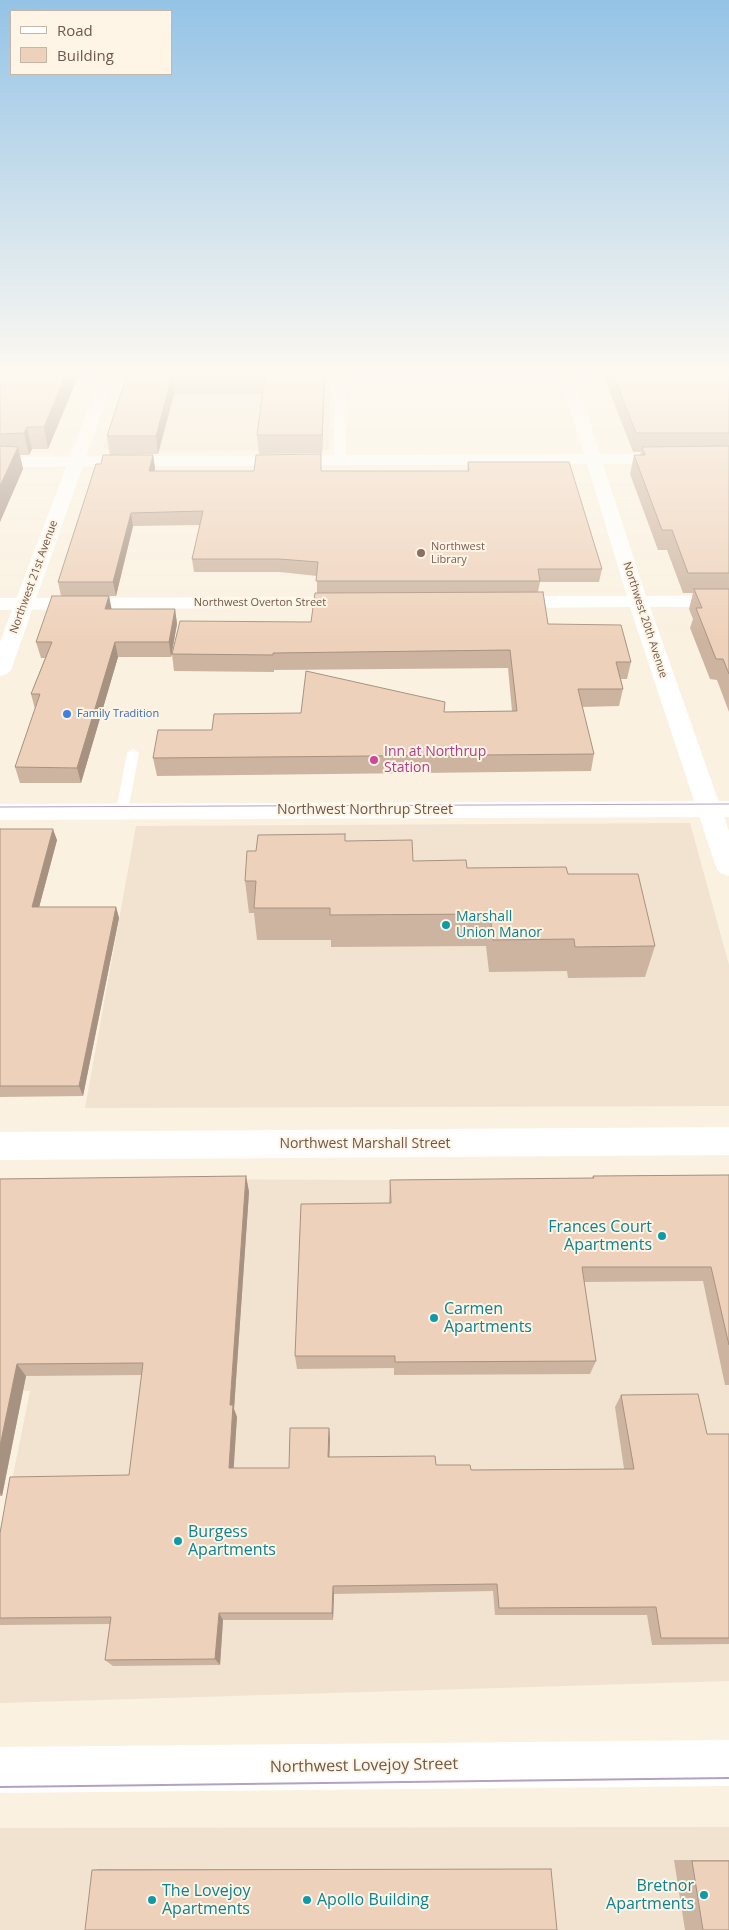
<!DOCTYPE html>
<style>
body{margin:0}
#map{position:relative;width:729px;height:1930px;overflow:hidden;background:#faf1e0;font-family:"Open Sans",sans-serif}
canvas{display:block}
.legend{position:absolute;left:10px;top:10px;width:162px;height:65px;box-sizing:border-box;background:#fef5e6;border:1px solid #c5b6a8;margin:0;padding:6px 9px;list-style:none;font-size:15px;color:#6f584a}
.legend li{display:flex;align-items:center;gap:10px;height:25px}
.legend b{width:25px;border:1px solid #c5b6a8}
</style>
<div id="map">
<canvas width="729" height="1930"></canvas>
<ul class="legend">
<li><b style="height:6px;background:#fff"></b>Road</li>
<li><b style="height:14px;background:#eed1ba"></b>Building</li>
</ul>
</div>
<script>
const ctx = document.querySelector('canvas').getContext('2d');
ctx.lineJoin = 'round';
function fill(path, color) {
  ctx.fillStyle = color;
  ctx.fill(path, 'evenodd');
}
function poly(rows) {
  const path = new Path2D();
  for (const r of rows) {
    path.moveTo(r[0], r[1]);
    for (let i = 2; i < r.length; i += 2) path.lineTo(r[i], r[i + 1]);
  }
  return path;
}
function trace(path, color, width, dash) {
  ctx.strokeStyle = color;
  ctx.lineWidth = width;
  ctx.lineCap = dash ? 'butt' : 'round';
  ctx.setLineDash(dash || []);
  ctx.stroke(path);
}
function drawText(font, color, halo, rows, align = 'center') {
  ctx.font = font + ' "Open Sans",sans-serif';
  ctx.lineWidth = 4;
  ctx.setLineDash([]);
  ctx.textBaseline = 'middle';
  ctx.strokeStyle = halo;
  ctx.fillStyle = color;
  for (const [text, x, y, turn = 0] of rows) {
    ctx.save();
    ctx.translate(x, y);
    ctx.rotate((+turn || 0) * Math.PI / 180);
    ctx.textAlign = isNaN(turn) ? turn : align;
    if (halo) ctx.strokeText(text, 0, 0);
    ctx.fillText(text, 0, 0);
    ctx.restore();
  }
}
fill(poly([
 [130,372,331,372,329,450,111,451,103,447],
 [690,823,729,965,729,1106,85,1108,136,826],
 [0,1178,729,1182,729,1681,0,1703,0,1540,30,1391,0,1390],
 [729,1827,729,1930,0,1930,0,1828]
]), '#f1e3cf');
fill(poly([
 [133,749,139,753,128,811,122,815,116,811,127,753,133,749]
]), '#fff');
fill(poly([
 [334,372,346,372,346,460,340,464,334,460,334,372]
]), '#fff');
fill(poly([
 [559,372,573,372,600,454,729,453,729,463,603,464,646,596,729,595,729,607,650,607,729,831,729,876,720,873,716,867,630,607,508,608,501,606,498,602,501,598,508,596,627,596,587,464,0,467,0,457,584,454,559,372],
 [350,597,357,599,360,603,357,607,0,610,0,598,350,597],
 [729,1127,729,1155,0,1160,0,1132,729,1127]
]), '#fff');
fill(poly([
 [102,372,116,372,11,670,7,674,0,676,0,642,102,372],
 [729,801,729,817,0,820,0,804,729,801]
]), '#fff');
fill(poly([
 [729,1740,729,1786,0,1793,0,1747,729,1740]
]), '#fff');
trace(poly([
 [0,807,729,804]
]), '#b4a1c2', 1);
trace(poly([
 [0,1787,729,1778]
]), '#b4a1c2', 2);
fill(poly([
 [0,372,80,372,48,449,32,449,29,455,20,455,23,469,0,522],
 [128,372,325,372,322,453,259,454,257,435,263,394,174,394,158,454,110,455,107,436],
 [602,372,729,372,729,712,717,680,710,679,690,628,693,619,689,609,693,593,683,593,667,550,658,550,630,474,634,455,640,455,641,452,633,452],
 [153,455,155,468,154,471,467,471,468,462,602,569,599,582,540,582,538,592,548,624,631,662,627,679,621,679,623,689,619,706,582,707,594,754,591,771,157,776,153,758,212,730,444,712,512,711,508,668,274,670,274,672,174,671,172,654,171,657,118,657,81,783,20,783,15,767,35,709,31,694,45,658,41,658,36,642,109,596,111,609,175,609,177,624,172,652,311,622,317,593,317,576,280,572,194,572,192,559,200,525,133,526,116,596,61,596,58,582,101,464],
 [0,829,57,840,39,907,116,907,119,918,83,1096,0,1097],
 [345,834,345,841,413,861,467,868,568,874,655,946,645,977,568,978,567,971,489,972,486,946,331,947,331,940,257,940,254,913,249,913,245,881],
 [729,1175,729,1385,725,1385,703,1281,584,1282,596,1361,590,1374,394,1375,394,1368,297,1369,295,1356,389,1203,390,1180,592,1178,593,1176],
 [246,1176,249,1192,234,1409,237,1417,233,1468,289,1468,329,1428,330,1439,329,1457,436,1465,471,1470,624,1469,615,1407,621,1395,707,1434,729,1434,729,1644,652,1645,647,1615,495,1615,493,1591,334,1594,333,1620,223,1620,220,1665,113,1666,105,1660,110,1624,0,1625,0,1533,129,1475,142,1375,26,1376,2,1496,0,1496,0,1179],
 [674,1860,729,1860,729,1930,685,1930],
 [100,1869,551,1869,92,1870]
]), '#cdb4a0');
fill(poly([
 [67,372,80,372,48,449,44,427],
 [324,372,325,372,322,453,322,435],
 [172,376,174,394,158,454,156,436],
 [27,427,32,449,29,455,24,433],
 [18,447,23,469,0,522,0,486],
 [153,455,155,468,151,484,149,471],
 [131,513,133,526,116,596,113,582],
 [109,596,112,611,105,609],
 [175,609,177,624,171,657,169,642],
 [115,642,118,657,81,783,77,768],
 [53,829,57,840,36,919,32,907],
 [116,907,119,918,83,1096,79,1086],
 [246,1176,249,1192,234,1409,237,1417,233,1479,229,1468,230,1405],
 [17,1364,26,1376,2,1496,0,1493,0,1446],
 [329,1428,330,1439,329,1468,328,1457],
 [333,1586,334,1594,333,1620,332,1613],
 [219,1613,223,1620,220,1665,215,1659]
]), '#a79282');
const building = poly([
 [0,372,67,372,44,427,27,427,24,433,0,434,0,372],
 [128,372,324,372,322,435,257,435,265,376,172,376,156,436,107,436,128,372],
 [612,372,729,372,729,433,636,433,612,372],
 [0,446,18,447,0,486,0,446],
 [729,446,729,573,688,573,672,530,662,530,634,455,645,455,642,447,729,446],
 [321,454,321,471,469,471,468,462,569,462,602,569,538,569,540,581,316,581,318,562,279,559,192,559,203,511,131,513,113,582,58,582,96,464,101,464,103,455,153,455,149,471,254,471,256,455,321,454],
 [694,589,729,589,729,674,723,659,716,659,696,608,702,608,694,589],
 [543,592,548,624,621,625,631,662,616,662,623,689,578,689,594,754,153,758,158,730,212,730,214,714,301,713,306,671,445,702,444,712,517,711,510,650,273,653,273,655,172,654,180,621,311,622,315,593,543,592],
 [52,596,109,596,105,609,175,609,169,642,115,642,77,768,15,767,40,694,31,694,52,642,36,642,52,596],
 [0,829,53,829,32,907,116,907,79,1086,0,1086,0,829],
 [345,834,345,841,412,840,413,861,466,860,467,868,566,867,568,874,638,874,655,946,575,947,574,939,493,940,490,914,330,915,330,908,254,908,256,881,245,881,247,851,256,851,258,835,345,834],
 [729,1175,729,1345,711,1267,582,1267,596,1361,395,1362,395,1356,295,1356,301,1204,391,1203,390,1180,594,1178,593,1176,729,1175],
 [246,1176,230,1405,233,1405,229,1468,289,1468,290,1428,329,1428,328,1457,435,1456,436,1465,470,1465,471,1470,634,1469,621,1395,698,1394,707,1434,729,1434,729,1638,661,1638,656,1607,499,1608,497,1584,333,1586,332,1613,219,1613,215,1659,105,1660,111,1617,0,1618,0,1533,10,1477,129,1475,143,1363,17,1364,0,1446,0,1179,246,1176],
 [692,1861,729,1861,729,1930,703,1930,692,1861],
 [551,1869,557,1930,85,1930,92,1870,551,1869]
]);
fill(building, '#eed1ba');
trace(building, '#a79282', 1);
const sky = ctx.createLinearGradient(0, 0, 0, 643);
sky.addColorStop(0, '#94c3e6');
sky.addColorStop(0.58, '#fdf9f1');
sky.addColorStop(1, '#fdf9f100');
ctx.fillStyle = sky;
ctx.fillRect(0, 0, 729, 643);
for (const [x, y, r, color] of [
 [421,553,5,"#8d6e63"],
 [67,714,5,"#3f7fe0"],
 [374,760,5,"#d1479c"],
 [446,925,5,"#0f9aa8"],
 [662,1236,5,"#0f9aa8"],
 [434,1318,5,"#0f9aa8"],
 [178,1541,5,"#0f9aa8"],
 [704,1895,5,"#0f9aa8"],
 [152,1900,5,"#0f9aa8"],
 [307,1900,5,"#0f9aa8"]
]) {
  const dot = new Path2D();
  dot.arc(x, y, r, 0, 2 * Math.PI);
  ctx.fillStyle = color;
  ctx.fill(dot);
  trace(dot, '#fef5e6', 2);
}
drawText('11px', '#785e54', '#fef5e6', [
 ["Northwest",431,547],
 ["Library",431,560]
], 'left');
drawText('11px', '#6f584a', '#fef5e6', [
 ["Northwest 21st Avenue",34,577,-70],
 ["Northwest Overton Street",260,603],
 ["Northwest 20th Avenue",645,620,72]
]);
drawText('11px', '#366cbe', '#fef5e6', [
 ["Family Tradition",77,714]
], 'left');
drawText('14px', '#b23c85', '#fef5e6', [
 ["Inn at Northrup",384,752],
 ["Station",384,768]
], 'left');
drawText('14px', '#6f584a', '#fef5e6', [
 ["Northwest Northrup Street",365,810],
 ["Northwest Marshall Street",365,1144]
]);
drawText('14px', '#0d838f', '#fef5e6', [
 ["Marshall",456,917],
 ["Union Manor",456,933]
], 'left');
drawText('16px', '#0d838f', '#fef5e6', [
 ["Frances Court",652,1227,"right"],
 ["Apartments",652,1245,"right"],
 ["Carmen",444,1309],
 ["Apartments",444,1327],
 ["Burgess",188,1532],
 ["Apartments",188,1550],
 ["Bretnor",694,1886,"right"],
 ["Apartments",694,1904,"right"],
 ["The Lovejoy",162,1891],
 ["Apartments",162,1909],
 ["Apollo Building",317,1900]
], 'left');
drawText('16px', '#6f584a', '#fef5e6', [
 ["Northwest Lovejoy Street",364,1766,-1]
]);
</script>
